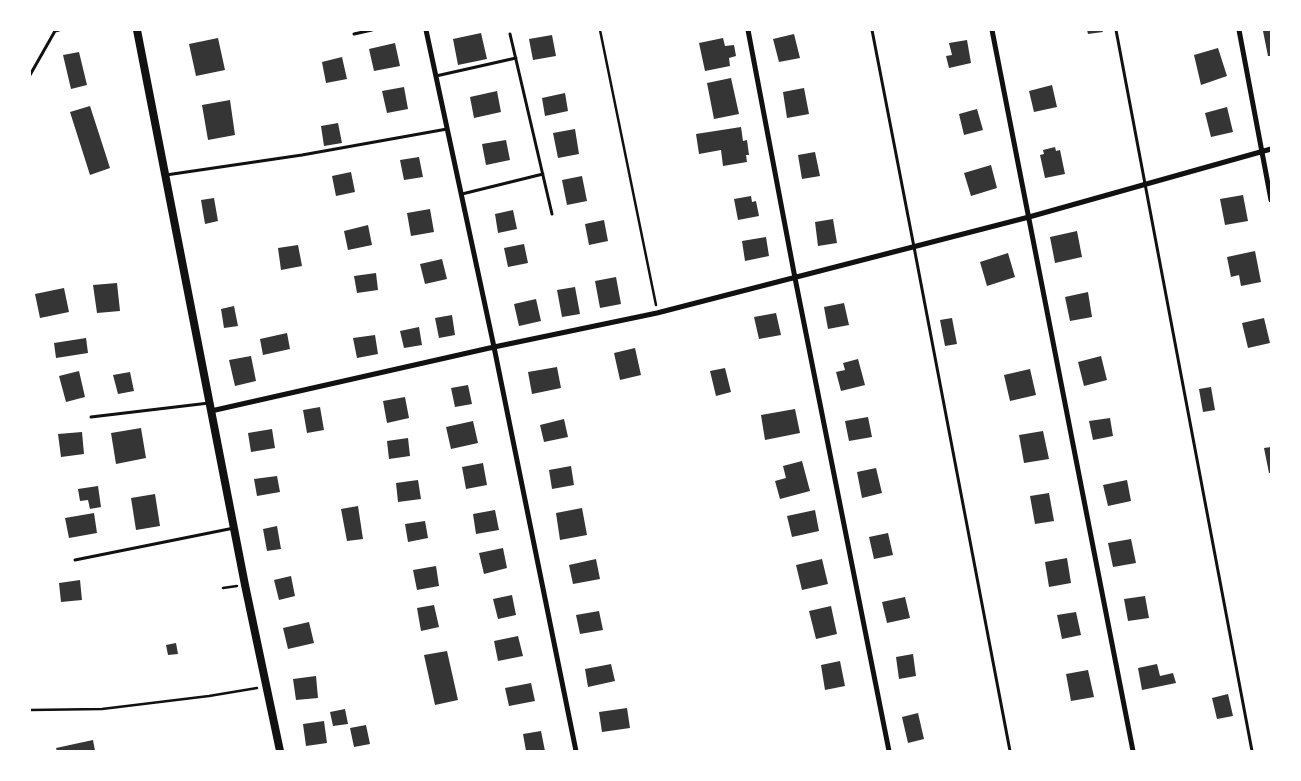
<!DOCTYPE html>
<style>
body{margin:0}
#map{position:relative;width:1301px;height:781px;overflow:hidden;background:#fff;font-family:"Nunito Sans",sans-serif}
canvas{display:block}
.frame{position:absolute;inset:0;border:31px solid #fff;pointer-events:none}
</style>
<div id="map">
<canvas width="1301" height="781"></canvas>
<div class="frame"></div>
</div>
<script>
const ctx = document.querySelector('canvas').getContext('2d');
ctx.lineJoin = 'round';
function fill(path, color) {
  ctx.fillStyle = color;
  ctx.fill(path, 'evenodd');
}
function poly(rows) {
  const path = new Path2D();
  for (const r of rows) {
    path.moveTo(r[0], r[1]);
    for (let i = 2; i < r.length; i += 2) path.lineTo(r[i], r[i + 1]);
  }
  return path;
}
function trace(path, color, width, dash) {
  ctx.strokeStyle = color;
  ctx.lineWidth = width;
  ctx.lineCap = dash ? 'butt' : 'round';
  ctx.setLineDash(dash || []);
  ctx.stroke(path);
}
fill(poly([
 [1087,30,1102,30,1103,32,1088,34],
 [1267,30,1271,30,1271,56,1268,56,1263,31],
 [481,33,487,59,458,65,453,39],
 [794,34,800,58,779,62,773,39],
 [552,35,556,56,533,60,529,39],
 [218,38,225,70,196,76,189,44],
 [723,38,725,46,734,45,736,56,729,58,730,66,705,71,699,43],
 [967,40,971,63,949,68,946,56,952,55,949,43],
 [395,43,400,66,374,71,369,49],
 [1218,48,1227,76,1201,85,1194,55],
 [79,52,87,85,71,89,63,55],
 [342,57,347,79,326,83,322,62],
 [731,78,739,114,714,119,707,83],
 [1052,85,1057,107,1034,112,1029,91],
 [404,87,408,109,387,113,382,91],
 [804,88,809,114,787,118,783,92],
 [497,91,501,112,474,118,470,97],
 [565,93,568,111,545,116,542,98],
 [230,100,235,135,208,140,202,105],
 [90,106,110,168,90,175,70,112],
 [1227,107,1233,132,1211,137,1205,113],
 [977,109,983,130,964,135,959,114],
 [338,123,342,143,324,146,321,126],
 [741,127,743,141,747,140,749,155,746,155,747,162,723,166,721,150,699,154,696,134],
 [575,129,579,154,558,158,553,133],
 [506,140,510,160,486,165,482,144],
 [1055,147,1056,151,1060,150,1065,174,1045,178,1040,155,1044,154,1043,150],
 [815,152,820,176,802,179,798,155],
 [419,157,423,177,404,180,400,160],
 [991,165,997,188,971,196,964,173],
 [351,172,355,192,336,196,332,176],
 [582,176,587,201,567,205,562,180],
 [1243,195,1248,221,1225,225,1220,199],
 [751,196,752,202,756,201,759,216,738,220,734,199],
 [214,198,218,221,205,224,201,200],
 [430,209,434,232,411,236,407,213],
 [513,210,517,229,498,233,495,214],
 [833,219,837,243,818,246,815,222],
 [604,220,608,241,589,245,585,224],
 [368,225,372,245,348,250,344,231],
 [1077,231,1082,257,1055,263,1050,237],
 [766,237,769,256,745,261,742,241],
 [524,244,528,263,508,267,504,248],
 [298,245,302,266,281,270,278,248],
 [1255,251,1261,282,1241,286,1239,275,1231,277,1227,257],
 [1008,253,1015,277,987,286,980,262],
 [442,259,447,279,425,284,420,264],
 [376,273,378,290,357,293,354,276],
 [616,277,621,304,600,308,595,281],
 [117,283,120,311,97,313,93,285],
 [575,287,580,314,562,317,557,290],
 [64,288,69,312,40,318,35,294],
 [1088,292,1092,317,1070,321,1065,297],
 [536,299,541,321,519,326,514,304],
 [844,303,849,325,828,329,824,307],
 [234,306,238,326,224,328,221,309],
 [776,313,781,335,759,339,754,317],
 [452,315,455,335,439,338,435,318],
 [952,318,957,344,945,346,940,320],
 [1264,318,1270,343,1248,348,1242,323],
 [419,327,422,345,404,348,400,331],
 [287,333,290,349,263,355,260,339],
 [375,335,378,354,357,358,353,338],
 [86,338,88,353,56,358,54,343],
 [635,348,641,375,620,380,614,353],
 [251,356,256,381,235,386,229,360],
 [1101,356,1107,380,1084,386,1078,362],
 [858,359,865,385,841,391,836,372,845,370,843,363],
 [557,367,561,388,532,394,528,372],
 [725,368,731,392,716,396,710,371],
 [1030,369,1036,395,1010,401,1004,375],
 [79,371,85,397,66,402,59,376],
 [130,372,134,391,118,394,113,375],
 [468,385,472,404,455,407,451,388],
 [1211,387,1215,410,1203,412,1199,389],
 [405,397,409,418,387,423,383,401],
 [320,407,324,430,307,433,303,410],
 [795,409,800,433,765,440,761,415],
 [868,417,872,437,849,441,845,421],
 [1110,418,1113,436,1093,440,1089,421],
 [564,419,568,437,544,442,540,425],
 [473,421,478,443,451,449,446,427],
 [141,428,146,458,116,464,111,433],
 [272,429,275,448,251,452,248,433],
 [1043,431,1049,459,1024,463,1019,435],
 [82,432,84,454,61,457,58,434],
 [408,438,410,456,389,459,387,441],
 [1271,447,1271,473,1269,473,1264,448],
 [802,461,810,491,780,499,775,481,786,478,783,466],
 [483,463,487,485,466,489,462,467],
 [571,466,574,485,552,489,549,470],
 [876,468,882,493,862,498,857,472],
 [277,476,280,492,257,496,254,479],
 [418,480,421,499,398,502,396,483],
 [1127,480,1131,501,1108,506,1103,485],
 [98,486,101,507,90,509,88,500,80,501,78,489],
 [1049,493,1054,521,1035,524,1030,496],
 [155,494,160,526,136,530,131,498],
 [358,506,363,539,347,541,341,509],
 [582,508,587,535,560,540,556,513],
 [495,510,499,530,476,534,473,514],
 [815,510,819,531,792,537,787,516],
 [94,513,97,533,69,538,65,518],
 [425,521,428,538,408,542,405,524],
 [277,526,281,549,267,551,263,529],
 [888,533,893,555,874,559,869,537],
 [1131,539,1136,563,1113,567,1108,543],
 [503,548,507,568,484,574,479,553],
 [1067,558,1071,583,1049,587,1045,562],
 [596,559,600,579,573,584,569,565],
 [822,559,828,584,802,590,796,565],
 [436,566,439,586,417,590,413,570],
 [291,576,295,596,279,600,274,580],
 [80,580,82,600,61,602,59,583],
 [512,595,516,615,498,619,493,599],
 [1145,596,1149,618,1128,621,1124,599],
 [905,597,910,618,887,623,882,602],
 [434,605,439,627,421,631,417,608],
 [831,606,837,634,816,639,809,611],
 [599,611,603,630,580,634,576,615],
 [1076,612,1081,635,1062,639,1057,615],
 [309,622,314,643,288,649,283,628],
 [518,636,523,656,498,661,494,641],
 [176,643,178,654,168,655,166,645],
 [447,651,458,700,435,705,424,655],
 [913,654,916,676,899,679,896,657],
 [840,661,845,686,825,690,821,665],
 [611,664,615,681,588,687,585,669],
 [1157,664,1160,676,1173,673,1176,683,1142,690,1138,668],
 [1088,670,1094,697,1071,701,1066,674],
 [316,676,318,698,296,700,293,679],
 [531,683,535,701,509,706,505,688],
 [1228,694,1233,716,1217,719,1212,698],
 [627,708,630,728,602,732,599,712],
 [345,709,348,724,333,726,330,712],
 [918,713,924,739,908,743,902,717],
 [324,721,327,743,306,746,303,724],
 [366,725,370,744,354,747,350,728],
 [541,731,545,751,526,751,523,734],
 [93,740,95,751,57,751,56,748]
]), '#353535');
trace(poly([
 [600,30,656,305],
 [223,588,237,586],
 [30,710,102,709,209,696,257,688]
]), '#111', 2.5);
trace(poly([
 [872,30,914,247,1010,751],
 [1116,30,1252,751],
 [354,34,372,30],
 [510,34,552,214],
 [30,75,55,31,59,30],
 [436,76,516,58],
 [166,175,302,155,447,129],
 [462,194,543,174],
 [91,417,209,403],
 [75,560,234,528]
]), '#111', 3);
trace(poly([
 [426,30,494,347,576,751],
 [748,30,795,278,889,751],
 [992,30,1133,751],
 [1239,30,1271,200],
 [211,411,494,347,657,313,1029,217,1271,149]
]), '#111', 5);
trace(poly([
 [137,30,245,585,280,751]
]), '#111', 8);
</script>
